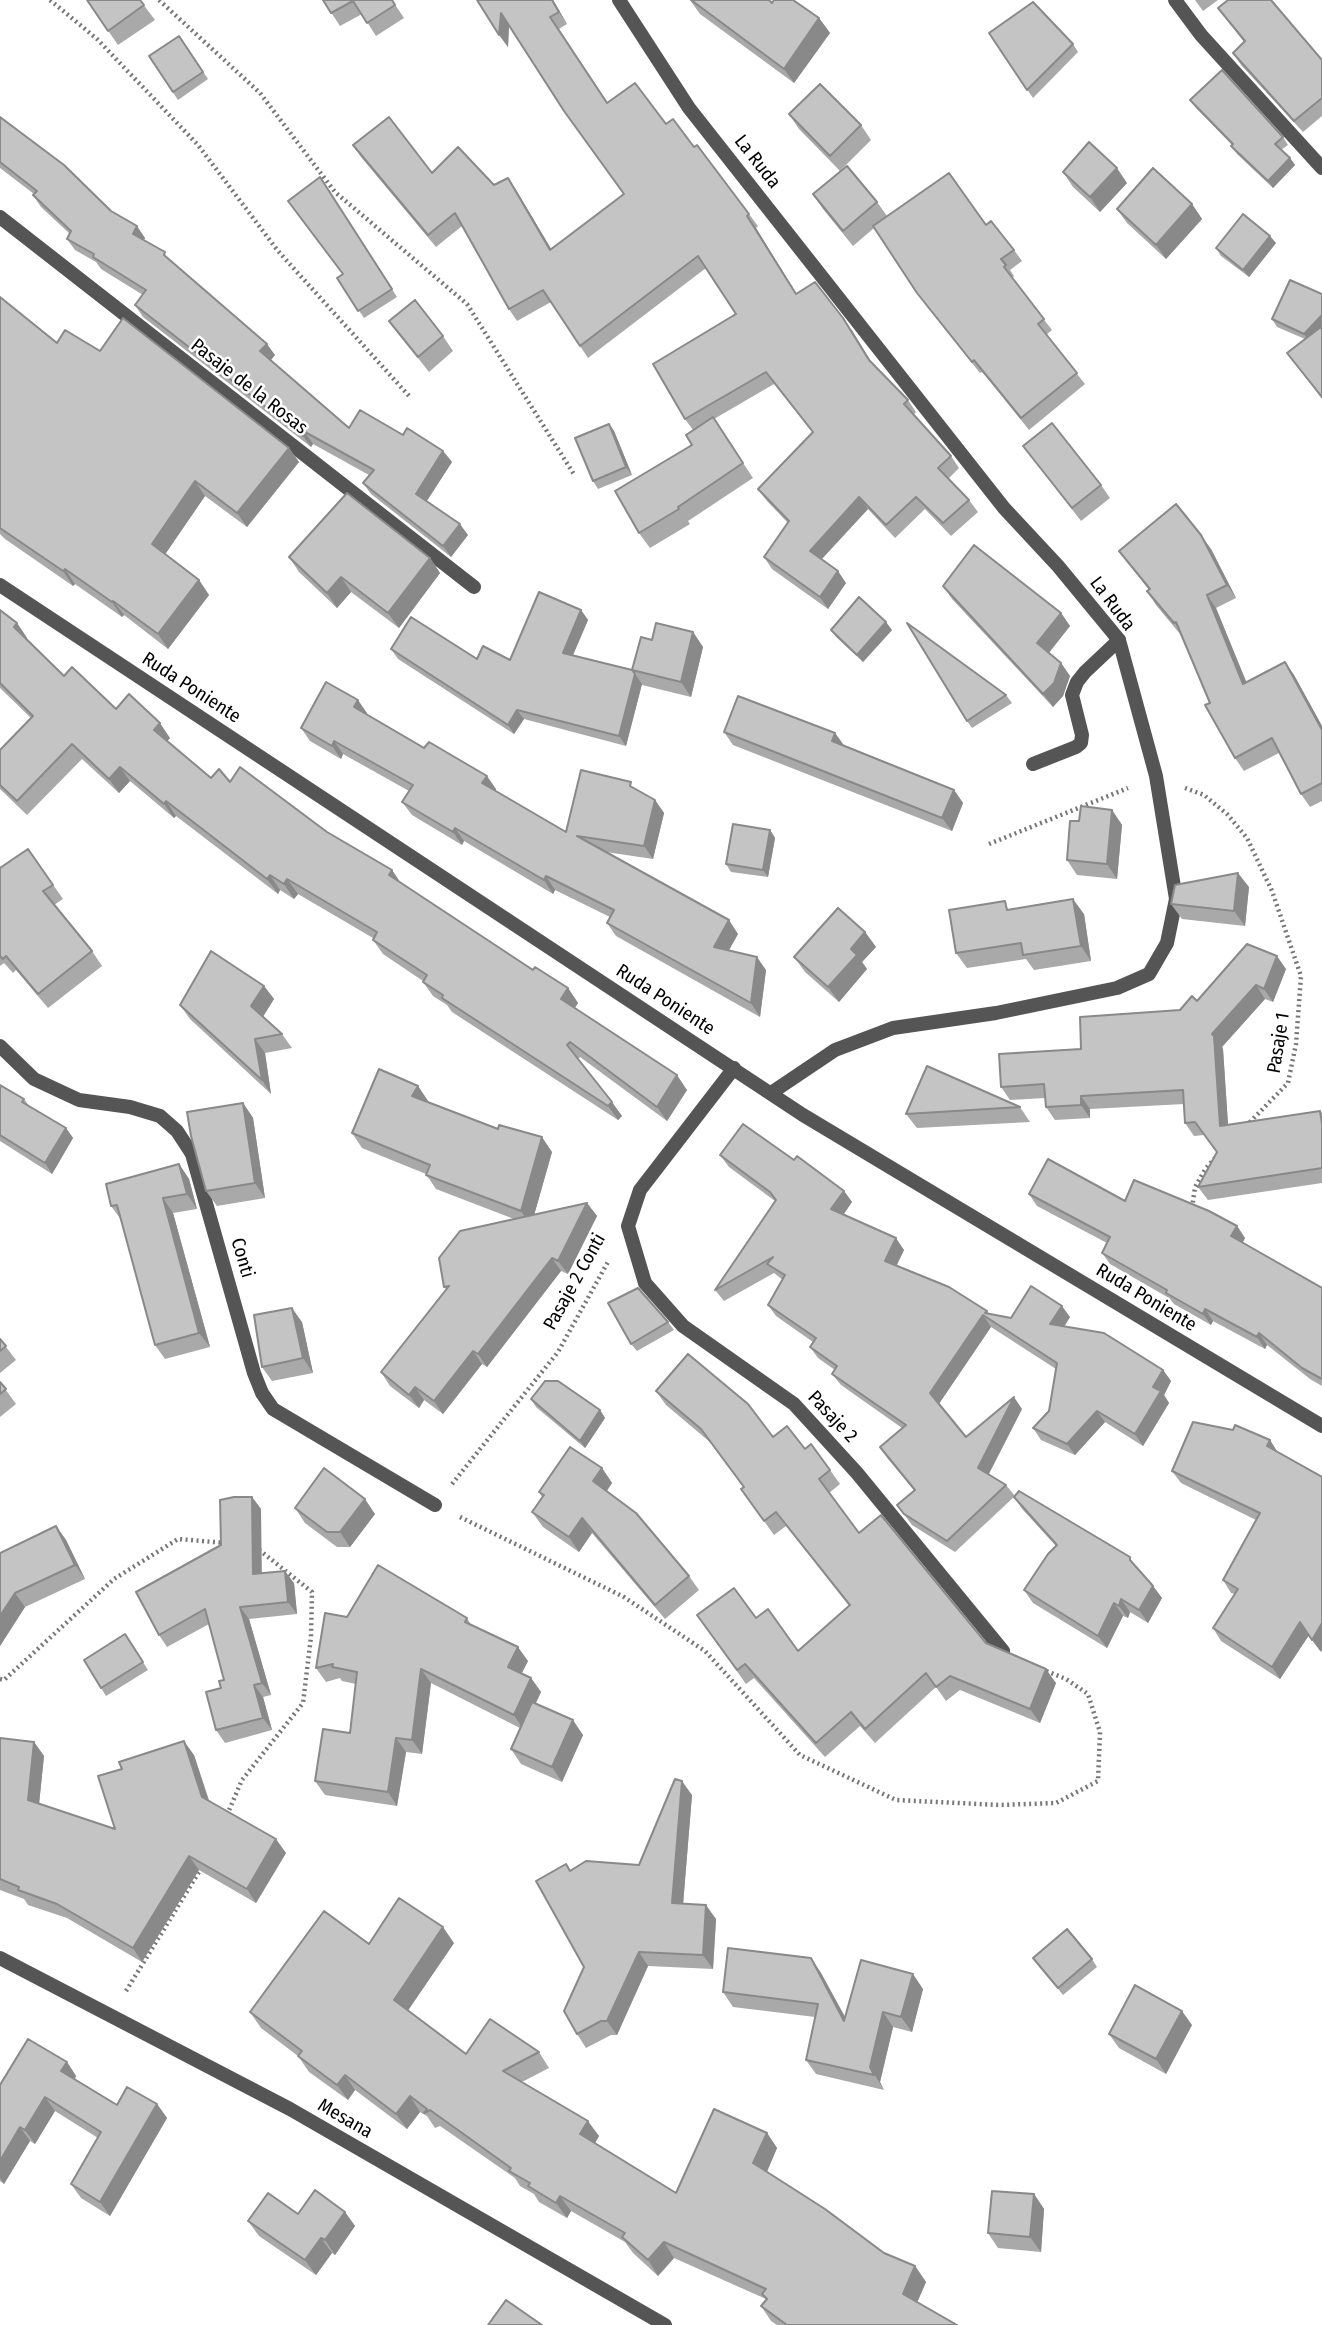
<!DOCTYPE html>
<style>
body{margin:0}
canvas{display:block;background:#fff}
</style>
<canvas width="1322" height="2325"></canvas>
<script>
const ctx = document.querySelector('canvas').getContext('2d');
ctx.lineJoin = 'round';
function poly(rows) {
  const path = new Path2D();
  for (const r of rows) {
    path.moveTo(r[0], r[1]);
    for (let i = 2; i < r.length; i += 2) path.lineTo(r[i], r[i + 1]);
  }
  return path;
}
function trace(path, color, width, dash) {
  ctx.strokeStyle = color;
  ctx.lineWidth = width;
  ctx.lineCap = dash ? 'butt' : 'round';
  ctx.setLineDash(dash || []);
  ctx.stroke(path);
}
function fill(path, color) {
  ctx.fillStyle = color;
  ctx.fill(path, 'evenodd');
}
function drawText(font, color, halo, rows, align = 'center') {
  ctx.font = font + ' "Fira Sans Condensed",sans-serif';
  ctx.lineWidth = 5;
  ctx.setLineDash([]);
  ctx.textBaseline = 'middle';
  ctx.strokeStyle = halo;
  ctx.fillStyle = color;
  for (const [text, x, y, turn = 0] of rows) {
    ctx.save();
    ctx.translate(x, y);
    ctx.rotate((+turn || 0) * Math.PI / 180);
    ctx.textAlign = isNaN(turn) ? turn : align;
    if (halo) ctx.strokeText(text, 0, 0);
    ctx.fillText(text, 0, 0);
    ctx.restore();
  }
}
trace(poly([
 [50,0,97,39,198,145,278,251,410,397],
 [159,0,260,93,335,192,467,304,575,476],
 [1185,788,1204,795,1227,814,1247,838,1272,891,1301,976,1296,1044,1288,1083,1249,1123],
 [989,844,1128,788],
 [1192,1208,1195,1187,1206,1168,1216,1157],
 [452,1484,558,1352,609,1260],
 [460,1517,624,1597,705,1651,800,1755,896,1800,999,1805,1056,1803,1098,1781,1100,1732,1088,1694,1066,1679,1044,1670],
 [0,1679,4,1680,114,1579,178,1539,226,1543],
 [227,1815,242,1780,303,1703,311,1637,312,1592,258,1549],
 [126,1991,202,1867]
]), '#777', 4.5, [2, 3.5]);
trace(poly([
 [1033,764,1076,747,1081,743,1082,735,1072,695,1077,682,1085,672,1119,640]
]), '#555', 14);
trace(poly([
 [619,0,689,108,1004,508,1058,566,1119,640,1156,776,1176,899,1167,943,1149,974,1117,988,996,1013,893,1028,835,1050,771,1093],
 [1175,0,1201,35,1322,168],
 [0,217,474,587],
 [0,585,803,1115,1322,1426],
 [0,1046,34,1079,79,1100,130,1107,160,1116,177,1131,192,1154,254,1373,262,1393,273,1409,435,1505],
 [734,1068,640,1190,628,1226,645,1283,683,1326,794,1404,857,1473,1003,1651],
 [0,1958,290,2109,665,2325]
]), '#555', 14);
fill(poly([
 [87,0,140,0,155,20,118,45],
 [323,0,392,0,404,18,376,36,362,14,340,26],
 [477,0,553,0,567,24,559,29,608,103,666,124,694,147,749,214,758,226,756,228,796,294,852,330,872,363,908,400,916,412,913,415,951,456,959,468,948,479,969,500,978,512,951,536,925,509,895,538,868,509,822,559,846,583,828,609,772,569,764,557,788,523,767,501,758,489,813,433,774,384,714,419,753,478,688,521,690,524,650,548,639,533,692,445,693,430,685,419,736,314,706,268,588,358,551,302,517,321,509,309,462,226,436,247,361,157,353,145,432,173,494,185,508,178,516,190,551,249,624,194,509,26,508,47],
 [690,0,772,3,819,18,830,33,794,83,700,14],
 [1195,0,1218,0,1203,11],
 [1218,8,1322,60,1322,116,1303,132,1241,65,1233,53,1244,42],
 [989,33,1073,44,1078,52,1033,98],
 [179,36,208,79,178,100,149,56],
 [1190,100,1283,137,1288,145,1281,150,1290,158,1295,165,1273,188,1237,154,1231,146,1232,145,1196,108],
 [789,114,861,125,871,140,840,171,799,129],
 [0,117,111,211,145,238,144,240,172,262,275,355,271,360,349,428,403,435,443,451,452,462,427,501,468,535,451,557,371,494,363,483,369,475,313,444,311,447,143,317,135,305,143,295,101,269,96,262,75,250,67,239,70,234,41,207,33,195,34,194,0,168],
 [1063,172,1127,183,1100,212,1073,187],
 [320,177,397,297,364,318,337,278,343,274],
 [813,194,877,202,887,216,986,225,1014,250,1022,261,1010,270,1014,276,1012,278,1052,330,1046,335,1085,384,1029,430,990,381,982,372,980,373,925,304,874,228,853,246,823,209],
 [1192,204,1202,219,1166,259,1127,223,1117,209],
 [1276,243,1249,277,1221,256,1216,248],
 [1322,294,1322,399,1287,353,1305,339,1277,327,1272,319],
 [0,297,57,343,100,351,289,448,299,462,247,527,205,496,165,554,199,580,209,595,168,649,124,615,122,617,75,584,73,586,5,539,0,534],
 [389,321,443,336,453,351,429,372],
 [609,424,614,431,632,475,598,489,593,481],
 [1023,446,1101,485,1110,498,1081,521],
 [1211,549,1236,598,1216,608,1246,683,1285,662,1294,675,1322,726,1322,801,1310,807,1301,794,1279,753,1244,771,1235,758,1210,703,1180,634,1156,605,1147,591,1149,590,1119,551],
 [289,557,430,558,440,573,399,628,351,592,337,608,299,572],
 [943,586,1061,613,1070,626,1049,653,1061,663,1070,676,1063,696,1053,707,952,599],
 [0,610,17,623,27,638,27,639,64,676,116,709,170,738,167,741,211,778,230,782,327,832,392,870,400,882,533,970,568,988,578,1003,575,1008,687,1090,667,1121,580,1057,578,1059,622,1116,618,1120,452,1012,447,1005,433,996,423,982,423,981,383,954,373,940,373,938,298,894,294,899,280,890,278,894,176,816,174,818,130,781,119,793,82,759,27,815,0,789,0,750,31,718,0,688],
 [581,610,588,620,573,655,632,670,652,640,693,632,703,647,691,697,642,685,642,684,626,746,524,719,514,734,398,659,391,649,477,659,510,660],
 [831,630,892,630,863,662,836,637],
 [1006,695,1012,703,972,728,967,721],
 [367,713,367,714,496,789,495,791,566,832,637,790,655,800,664,813,653,859,606,852,738,934,728,951,766,970,760,1017,616,936,607,923,610,917,555,890,553,894,464,841,462,845,412,815,402,802,409,791,343,754,341,759,310,741,301,728],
 [724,732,835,733,844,745,954,790,963,803,952,831,733,745],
 [1112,810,1122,825,1117,879,1077,875,1067,860,1079,821],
 [770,830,775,838,768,877,731,872,726,864],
 [28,849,63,899,54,905,92,951,102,966,48,1008,16,970,13,973,4,963,0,966,0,868],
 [1249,887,1245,926,1182,919,1171,904],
 [1011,910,1084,914,1091,961,1034,970,1026,959,967,968,956,953],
 [865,932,876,947,862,962,867,969,839,1002,805,972,794,957],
 [1286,969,1273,1002,1265,999,1222,1047,1223,1049,1228,1125,1320,1111,1322,1113,1322,1183,1208,1200,1198,1187,1217,1152,1204,1135,1194,1136,1185,1123,1184,1104,1090,1109,1090,1118,1055,1120,1046,1107,1045,1098,1010,1100,1001,1087,1081,1049,1180,1010,1197,1001],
 [264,986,274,999,263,1016,282,1034,292,1048,265,1053,271,1094,190,1019,180,1005],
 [0,1085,24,1099,30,1107,66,1128,73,1138,52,1174,0,1141],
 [418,1086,428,1101,427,1102,552,1152,534,1215,587,1203,597,1216,568,1274,561,1271,487,1367,482,1364,443,1414,424,1400,419,1408,390,1386,381,1372,446,1289,444,1287,514,1219,436,1189,426,1174,362,1148,352,1133],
 [243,1103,253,1118,265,1198,217,1206,206,1191],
 [1020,1107,1030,1122,917,1128,906,1114],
 [720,1155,794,1160,844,1191,852,1202,843,1215,904,1250,896,1266,987,1311,989,1314,1011,1318,1070,1317,1064,1327,1163,1370,1171,1381,1164,1395,1169,1403,1143,1446,1105,1422,1075,1455,1041,1440,1033,1428,1049,1411,1056,1369,991,1327,939,1404,966,1437,1022,1409,989,1474,1006,1485,1015,1496,955,1552,912,1525,897,1505,914,1490,888,1459,880,1447,902,1428,841,1385,832,1374,835,1370,818,1358,810,1347,813,1342,776,1316,768,1305,783,1280,774,1273,724,1301,715,1290,775,1201,729,1167],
 [179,1164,189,1179,197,1209,173,1213,210,1347,165,1359,155,1345,122,1221,111,1206],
 [1029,1194,1125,1201,1237,1226,1245,1238,1242,1243,1322,1288,1322,1386,1310,1379,1267,1345,1265,1349,1213,1321,1211,1325,1174,1304,1169,1298,1110,1264,1102,1253,1107,1243,1037,1206],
 [302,1322,313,1373,272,1381,262,1367],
 [668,1322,674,1330,637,1351,631,1344],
 [0,1339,16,1360,0,1373],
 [0,1382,16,1404,0,1417],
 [656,1391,805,1449,830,1470,840,1484,829,1493,859,1533,986,1643,1056,1683,1040,1723,960,1690,946,1701,936,1687,875,1743,860,1726,825,1757,754,1678,746,1684,697,1615,756,1618,798,1651,849,1606,786,1526,774,1535,741,1489,743,1487,711,1443,666,1405],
 [531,1399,600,1410,605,1418,585,1448,536,1407],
 [1270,1440,1278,1453,1321,1652,1309,1635,1280,1679,1221,1641,1213,1628,1235,1594,1231,1593,1223,1580,1256,1520,1181,1483,1172,1471],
 [602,1468,612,1483,607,1491,689,1576,699,1590,665,1619,592,1533,579,1552,543,1527,532,1512,542,1497,539,1492],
 [252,1497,261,1509,261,1573,294,1583,297,1614,249,1619,271,1695,263,1697,272,1730,225,1743,216,1730,221,1688,224,1680,209,1624,167,1647,159,1635,221,1545],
 [1014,1497,1139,1570,1153,1586,1162,1598,1148,1623,1130,1612,1128,1618,1123,1616,1107,1648,1033,1603,1024,1590,1056,1546,1023,1510],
 [295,1508,375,1514,350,1547,337,1547,305,1523],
 [56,1526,66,1540,85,1579,25,1607,0,1646,0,1553],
 [347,1617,467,1618,471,1625,528,1661,521,1673,531,1678,541,1692,536,1703,583,1735,562,1782,521,1764,511,1749,520,1728,431,1683,422,1754,406,1752,397,1806,325,1795,315,1781,350,1733,356,1684,342,1681,340,1678,326,1682,316,1668],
 [125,1634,148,1670,106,1696,101,1688],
 [0,1738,34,1742,44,1756,39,1804,115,1829,194,1755,209,1800,286,1853,256,1903,199,1870,142,1962,67,1918,28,1905,24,1899,0,1890],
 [692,1795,683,1904,716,1919,713,1969,648,1966,617,2035,611,2035,586,2048,577,2034,584,1967,566,1864,570,1870,639,1865],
 [454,1943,408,2010,466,2054,539,2052,549,2068,522,2082,599,2136,595,2143,676,2193,767,2133,777,2148,767,2172,884,2253,915,2266,926,2282,917,2302,957,2325,777,2325,771,2321,761,2306,766,2299,674,2258,658,2276,633,2253,625,2242,571,2211,567,2218,539,2202,534,2194,520,2186,515,2178,440,2126,435,2128,427,2116,420,2112,407,2129,355,2090,348,2100,309,2072,298,2056,261,2028,250,2012,369,1944],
 [811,1958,821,1973,845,2018,923,1989,912,2032,893,2027,880,2082,884,2090,816,2074,806,2060,815,2017,733,2007,723,1992],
 [1033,1958,1092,1959,1097,1967,1063,1995],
 [1192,2025,1166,2074,1119,2048,1109,2034],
 [67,2062,76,2076,75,2079,117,2105,157,2104,167,2118,110,2216,81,2198,71,2184,98,2138,55,2111,35,2144,30,2141,4,2184,0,2181,0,2085],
 [1034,2194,1044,2209,1041,2252,998,2248,988,2233],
 [345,2212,355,2226,335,2255,332,2253,316,2275,259,2236,248,2221,298,2214]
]), '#a9a9a9');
fill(poly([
 [552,0,553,0,567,24,559,12],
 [501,13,509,25,508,47,499,35],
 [819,18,830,33,794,83,784,69],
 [1290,158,1295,165,1273,188,1268,181],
 [1117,168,1127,183,1100,212,1090,197],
 [508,178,516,190,559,262,550,250],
 [1192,204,1202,219,1166,259,1156,245],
 [747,216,756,228,804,306,796,294],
 [137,226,145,238,141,245,133,234],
 [1270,236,1276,243,1249,277,1243,270],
 [1322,315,1322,328,1309,342,1304,334],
 [267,344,275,355,268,363,260,351],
 [609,424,614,431,632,475,626,467],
 [305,432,313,444,311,447,303,436],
 [289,448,299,462,247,527,237,513],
 [443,451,452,462,424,505,416,494],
 [195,481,205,496,162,559,152,544],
 [859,497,868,509,818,563,810,551],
 [460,524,468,535,451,557,443,546],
 [1201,535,1211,549,1236,598,1227,585],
 [430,558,440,573,399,628,388,613],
 [65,569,75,584,73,586,63,571],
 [838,571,846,583,828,609,820,597],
 [341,577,351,592,337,608,327,593],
 [199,580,209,595,168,649,158,634],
 [1207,595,1216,608,1253,698,1243,684],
 [113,601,124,615,122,617,112,602],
 [581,610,588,620,570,662,563,653],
 [1061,613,1070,626,1046,656,1037,643],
 [886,622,892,630,863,662,857,655],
 [17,623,27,638,25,642,14,627],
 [693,632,703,647,691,697,681,682],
 [1285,662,1294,675,1322,726,1322,730],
 [1061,663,1070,676,1063,696,1053,707,1043,694],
 [635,674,642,684,626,746,619,736],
 [358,700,367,713,363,720,354,707],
 [517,710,524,719,514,734,508,725],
 [160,723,170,738,164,745,154,730],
 [835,733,844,746,832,741],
 [334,741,343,754,341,759,332,746],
 [120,767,130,781,119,793,109,779],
 [487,776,496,789,492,796,482,783],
 [954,790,963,803,952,831,942,818],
 [655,800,664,813,653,859,644,846],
 [166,801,176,816,174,818,164,804],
 [1112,810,1122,825,1117,879,1107,864],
 [455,828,464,841,462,845,453,832],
 [770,830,775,838,768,877,763,870],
 [392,870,402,885,389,875],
 [1238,873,1249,887,1245,926,1234,911],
 [270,875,280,890,278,894,267,879],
 [546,876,555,890,553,894,544,880],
 [287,879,298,894,294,899,284,884],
 [1073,899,1084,914,1091,961,1081,946],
 [729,920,738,934,723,961,714,947],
 [865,932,876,947,862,962,867,969,839,1002,828,987,851,949],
 [1277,956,1286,969,1273,1002,1264,989],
 [757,957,766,970,760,1017,751,1003],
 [1256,985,1265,999,1222,1047,1223,1049,1229,1139,1220,1126,1212,1034],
 [264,986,274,999,261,1020,251,1006],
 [568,988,578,1003,571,1013,561,999],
 [255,1039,265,1053,271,1094,262,1080],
 [677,1075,687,1090,667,1121,657,1107],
 [418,1086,428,1101,422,1110,412,1096],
 [1081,1096,1090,1109,1090,1118,1081,1105],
 [612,1102,622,1116,618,1120,608,1106],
 [243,1103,253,1118,265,1198,255,1183],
 [66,1128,73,1138,52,1174,45,1163],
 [542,1137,552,1152,531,1226,521,1211],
 [179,1164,189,1179,197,1209,187,1194],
 [844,1191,852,1202,839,1221,831,1209],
 [163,1198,173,1213,210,1347,199,1333],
 [587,1203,597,1216,568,1274,558,1261],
 [1237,1226,1245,1238,1240,1248,1231,1236],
 [896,1238,904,1250,893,1273,885,1261],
 [552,1258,561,1271,487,1367,478,1354],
 [1062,1306,1070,1317,1058,1336,1050,1324],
 [292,1308,302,1322,313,1373,303,1358],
 [1205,1309,1213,1321,1211,1325,1203,1314],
 [983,1315,991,1327,938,1405,930,1393],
 [1259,1333,1267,1345,1265,1349,1257,1337],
 [473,1351,482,1364,443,1414,434,1401],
 [1163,1370,1171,1381,1164,1395,1169,1403,1143,1446,1135,1434,1153,1387],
 [415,1387,424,1400,419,1408,409,1395],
 [1014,1397,1022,1409,986,1479,978,1468],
 [600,1410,605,1418,585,1448,580,1441],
 [1097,1411,1105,1422,1075,1455,1067,1444],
 [1270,1440,1278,1453,1267,1446],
 [602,1468,612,1483,603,1496,593,1481],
 [252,1497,261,1509,262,1586,253,1574],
 [365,1499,375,1514,350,1547,340,1532],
 [582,1518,592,1533,579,1552,569,1537],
 [56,1526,66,1540,85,1579,75,1565],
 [285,1571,294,1583,297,1614,288,1602],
 [1153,1586,1162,1598,1148,1623,1139,1610],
 [15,1593,25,1607,0,1646,0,1616],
 [1121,1599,1130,1612,1128,1618,1119,1606],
 [1114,1603,1123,1616,1107,1648,1098,1636],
 [240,1607,249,1619,271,1695,262,1683],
 [1300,1622,1309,1635,1280,1679,1272,1667],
 [1322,1623,1322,1650,1321,1652,1312,1640],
 [518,1647,528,1661,518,1681,508,1667],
 [421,1669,431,1683,422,1754,412,1740],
 [1046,1669,1056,1683,1040,1723,1030,1709],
 [531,1678,541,1692,523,1729,514,1715],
 [254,1685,263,1697,272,1730,263,1718],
 [573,1720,583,1735,562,1782,552,1767],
 [396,1738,406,1752,397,1806,388,1792],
 [184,1741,194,1755,212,1811,202,1797],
 [34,1742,44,1756,38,1814,28,1800],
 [682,1781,692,1795,682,1917,672,1903],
 [276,1839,286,1853,256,1903,247,1889],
 [189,1856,199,1870,142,1962,133,1948],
 [706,1905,716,1919,713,1969,703,1955],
 [443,1927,454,1943,405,2015,394,2000],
 [639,1952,648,1966,617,2035,607,2021],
 [811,1958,821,1973,855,2035,844,2021],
 [913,1974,923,1989,912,2032,901,2017],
 [1182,2011,1192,2025,1166,2074,1156,2059],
 [883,2012,893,2027,880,2082,884,2090,870,2067],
 [67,2062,76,2076,71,2085,61,2071],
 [345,2075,355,2090,348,2100,337,2085],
 [410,2096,420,2112,407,2129,396,2114],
 [45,2097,55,2111,35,2144,25,2130],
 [157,2104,167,2118,110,2216,100,2202],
 [588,2121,599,2136,591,2150,580,2134],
 [20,2127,30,2141,4,2184,0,2178,0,2161],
 [767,2133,777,2148,764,2178,753,2163],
 [1034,2194,1044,2209,1041,2252,1030,2237],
 [560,2196,571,2211,567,2218,556,2203],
 [345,2212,355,2226,335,2255,325,2240],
 [321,2238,332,2253,316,2275,305,2260],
 [664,2242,674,2258,658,2276,648,2260],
 [915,2266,926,2282,914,2310,903,2294]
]), '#898989');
const building = poly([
 [87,0,140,0,144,5,108,31,87,0],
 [323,0,392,0,395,5,367,23,353,1,331,13,323,0],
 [477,0,552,0,559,12,550,17,607,103,635,83,666,124,673,119,694,147,697,145,749,214,747,216,796,294,815,282,843,318,869,360,908,400,904,404,951,456,938,468,969,500,943,523,916,497,886,525,859,497,810,551,838,571,820,597,764,557,789,521,758,489,813,432,766,372,685,419,653,364,736,314,698,256,580,346,543,290,509,309,455,213,428,235,353,145,389,117,432,173,458,147,494,185,508,178,550,250,624,194,564,111,501,13,499,35,477,0],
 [691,0,769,0,772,3,774,0,793,0,819,18,784,69,691,0],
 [1228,0,1271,0,1322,60,1322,98,1294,121,1233,53,1245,41,1218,8,1228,0],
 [1033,2,1073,44,1027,90,989,33,1033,2],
 [179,36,203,72,173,92,149,56,179,36],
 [1222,70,1283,137,1275,144,1290,158,1268,181,1231,146,1233,144,1190,100,1222,70],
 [820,84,861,125,830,156,789,114,820,84],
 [0,117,64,165,111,211,137,226,133,234,165,252,164,255,267,344,260,351,349,428,360,410,403,435,407,428,443,451,416,494,460,524,443,546,363,483,374,470,305,432,303,436,135,305,146,290,93,257,94,254,67,239,71,231,33,195,37,191,0,162,0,117],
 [1089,142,1117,168,1090,197,1063,172,1089,142],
 [847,166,877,202,843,231,813,194,847,166],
 [1153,168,1192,204,1156,245,1117,209,1153,168],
 [949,173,986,225,991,221,1014,250,1001,259,1006,265,1004,267,1044,319,1038,324,1077,373,1021,418,982,370,974,360,972,362,917,293,873,226,949,173],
 [320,177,392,289,358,311,337,278,343,274,288,201,320,177],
 [1243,214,1270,236,1243,270,1216,248,1243,214],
 [1290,280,1322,294,1322,315,1304,334,1272,319,1290,280],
 [0,297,57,343,65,330,100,351,123,318,289,448,237,513,195,481,152,544,199,580,158,634,113,601,112,602,65,569,63,571,0,528,0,297],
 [415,300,443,336,418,357,389,321,415,300],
 [1322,326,1322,397,1287,353,1322,326],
 [713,417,743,463,678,507,679,509,639,533,615,491,692,445,686,435,713,417],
 [1052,423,1101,485,1072,508,1023,446,1052,423],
 [609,424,626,467,593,481,575,438,609,424],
 [347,493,430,558,388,613,341,577,327,593,289,557,347,493],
 [1176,504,1201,535,1227,585,1207,595,1243,684,1285,662,1322,730,1322,783,1301,794,1272,738,1235,758,1205,705,1210,703,1176,622,1174,623,1147,591,1150,589,1119,551,1176,504],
 [974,545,1061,613,1037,643,1061,663,1054,683,1043,694,943,586,974,545],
 [539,592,581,610,563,653,632,670,635,674,619,736,517,710,508,725,391,649,411,617,477,659,483,646,510,660,539,592],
 [859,597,886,622,857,655,831,630,859,597],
 [0,610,17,623,14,627,64,676,72,667,116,709,129,694,160,723,154,730,211,778,219,769,230,782,240,767,327,832,392,870,389,875,533,970,535,967,568,988,561,999,677,1075,657,1107,570,1042,567,1045,612,1102,608,1106,442,998,443,995,423,982,427,975,373,940,377,932,287,879,284,884,270,875,267,879,166,801,164,804,120,767,109,779,72,744,17,801,0,785,0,750,33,716,0,683,0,610],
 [656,623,693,632,681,682,632,670,641,637,652,640,656,623],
 [907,623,1006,695,967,721,907,623],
 [326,682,358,700,354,707,424,748,429,742,487,776,482,783,566,832,581,770,631,782,630,786,655,800,644,846,577,836,729,920,714,947,757,957,751,1003,607,923,614,910,546,876,544,880,455,828,453,832,402,802,413,785,334,741,332,746,301,728,326,682],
 [738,696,835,733,832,741,954,790,942,818,724,732,738,696],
 [1081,806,1112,810,1107,864,1067,860,1070,821,1079,821,1081,806],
 [733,824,770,830,763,870,726,864,733,824],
 [28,849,53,885,43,891,92,951,38,994,6,956,3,959,0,956,0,868,28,849],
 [1238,873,1234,911,1171,904,1175,885,1238,873],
 [1073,899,1081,946,1023,955,1021,943,956,953,949,910,1005,901,1007,910,1073,899],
 [838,908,865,932,851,949,857,955,828,987,794,957,838,908],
 [1247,944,1277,956,1264,989,1256,985,1212,1034,1214,1036,1220,1126,1320,1111,1322,1124,1322,1168,1198,1187,1217,1152,1195,1122,1185,1123,1183,1090,1081,1096,1081,1105,1046,1107,1044,1084,1001,1087,999,1054,1081,1049,1080,1017,1180,1010,1192,996,1197,1001,1247,944],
 [211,951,264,986,251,1006,282,1034,255,1039,262,1080,180,1005,211,951],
 [927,1066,1020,1107,906,1114,927,1066],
 [379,1069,418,1086,412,1096,498,1129,499,1125,542,1137,521,1211,426,1175,430,1165,352,1133,379,1069],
 [0,1085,24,1099,22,1102,66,1128,45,1163,0,1135,0,1085],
 [243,1103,255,1183,206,1191,191,1136,187,1112,243,1103],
 [743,1124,794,1160,797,1156,844,1191,831,1209,896,1238,885,1261,949,1287,987,1311,985,1313,1011,1318,1031,1286,1062,1306,1050,1324,1104,1333,1163,1370,1153,1387,1161,1391,1135,1434,1097,1411,1067,1444,1033,1428,1049,1411,1057,1363,983,1315,930,1393,966,1437,1014,1397,978,1468,1006,1485,947,1541,904,1514,897,1505,915,1490,880,1447,906,1425,832,1374,837,1366,810,1347,816,1338,768,1305,785,1275,767,1264,773,1257,715,1290,776,1200,770,1192,720,1155,743,1124],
 [1048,1159,1125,1201,1134,1180,1209,1211,1237,1226,1231,1236,1322,1288,1322,1379,1302,1368,1259,1333,1257,1337,1205,1309,1203,1314,1166,1293,1167,1290,1102,1253,1110,1237,1029,1194,1048,1159],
 [179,1164,187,1194,163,1198,199,1333,155,1345,117,1205,111,1206,106,1184,179,1164],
 [587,1203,558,1261,552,1258,478,1354,473,1351,434,1401,415,1387,409,1395,381,1372,449,1286,444,1287,439,1258,460,1231,587,1203],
 [638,1288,668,1322,631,1344,608,1303,638,1288],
 [292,1308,303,1358,262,1367,254,1315,292,1308],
 [0,1339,6,1346,0,1351,0,1339],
 [688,1354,748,1404,773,1437,787,1426,805,1449,811,1444,830,1470,819,1479,859,1533,881,1515,986,1643,1046,1669,1030,1709,950,1676,936,1687,926,1673,865,1729,851,1712,816,1743,745,1664,737,1670,697,1615,734,1588,756,1618,768,1609,798,1651,850,1605,776,1512,764,1521,741,1489,744,1487,701,1429,656,1391,688,1354],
 [545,1381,558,1381,600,1410,580,1441,531,1399,545,1381],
 [0,1382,6,1389,0,1394,0,1382],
 [1193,1422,1233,1430,1235,1425,1270,1440,1267,1446,1322,1477,1322,1623,1312,1640,1300,1622,1272,1667,1213,1628,1238,1589,1223,1580,1260,1513,1172,1471,1193,1422],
 [570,1447,602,1468,593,1481,636,1513,689,1576,655,1605,582,1518,569,1537,532,1512,544,1495,539,1492,570,1447],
 [324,1468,365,1499,340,1532,327,1532,295,1508,324,1468],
 [1019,1491,1130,1557,1130,1560,1153,1586,1139,1610,1121,1599,1119,1606,1114,1603,1098,1636,1024,1590,1048,1554,1057,1545,1014,1497,1019,1491],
 [234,1497,252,1497,253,1574,285,1571,288,1602,240,1607,262,1683,254,1685,263,1718,216,1730,206,1692,221,1688,219,1681,224,1680,205,1609,159,1635,136,1592,221,1545,220,1500,234,1497],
 [56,1526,75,1565,15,1593,0,1616,0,1553,56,1526],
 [378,1565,467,1618,465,1622,518,1647,508,1667,531,1678,514,1715,421,1669,412,1740,396,1738,388,1792,315,1781,323,1729,350,1733,357,1672,332,1667,333,1664,316,1668,325,1613,347,1617,378,1565],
 [125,1634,143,1662,101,1688,84,1660,125,1634],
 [532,1702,573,1720,552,1767,511,1749,532,1702],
 [0,1738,34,1742,28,1800,115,1829,98,1776,122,1769,119,1762,184,1741,202,1797,276,1839,247,1889,189,1856,133,1948,57,1904,18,1890,19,1887,0,1879,0,1738],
 [675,1779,682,1781,672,1903,706,1905,703,1955,639,1952,607,2021,601,2021,577,2034,564,2011,584,1967,536,1881,566,1864,570,1871,586,1861,639,1865,675,1779],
 [399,1898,443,1927,394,2000,466,2054,490,2019,539,2052,503,2071,588,2121,580,2134,676,2193,714,2109,767,2133,753,2163,825,2209,884,2253,915,2266,903,2294,957,2325,787,2325,761,2306,767,2299,762,2294,766,2289,664,2242,648,2260,622,2237,625,2233,560,2196,556,2203,528,2186,530,2183,509,2171,511,2168,430,2110,424,2113,427,2109,410,2096,396,2114,345,2075,337,2085,298,2056,302,2051,250,2012,324,1911,369,1944,399,1898],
 [1067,1929,1092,1959,1058,1988,1033,1958,1067,1929],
 [728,1948,811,1958,844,2021,861,1960,913,1974,901,2017,883,2012,870,2067,874,2075,806,2060,818,2004,723,1992,728,1948],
 [1135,1985,1182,2011,1156,2059,1109,2034,1135,1985],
 [28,2039,67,2062,61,2071,117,2105,127,2087,157,2104,100,2202,71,2184,101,2132,45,2097,25,2130,20,2127,0,2161,0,2085,28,2039],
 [315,2190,345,2212,325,2240,321,2238,305,2260,248,2221,268,2193,298,2214,315,2190],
 [992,2191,1034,2194,1030,2237,988,2233,992,2191],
 [506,2300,542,2325,488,2325,506,2300]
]);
fill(building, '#c4c4c4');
trace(building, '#898989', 2);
drawText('19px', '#000', '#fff', [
 ["La Ruda",757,162,52],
 ["Pasaje de la Rosas",249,387,38],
 ["La Ruda",1112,604,53],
 ["Ruda Poniente",191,688,33],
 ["Ruda Poniente",665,1000,33],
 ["Pasaje 1",1279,1043,-81],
 ["Conti",242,1258,74],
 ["Pasaje 2 Conti",575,1282,-61],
 ["Ruda Poniente",1146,1298,31],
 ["Pasaje 2",832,1417,47],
 ["Mesana",345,2119,30]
]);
</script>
